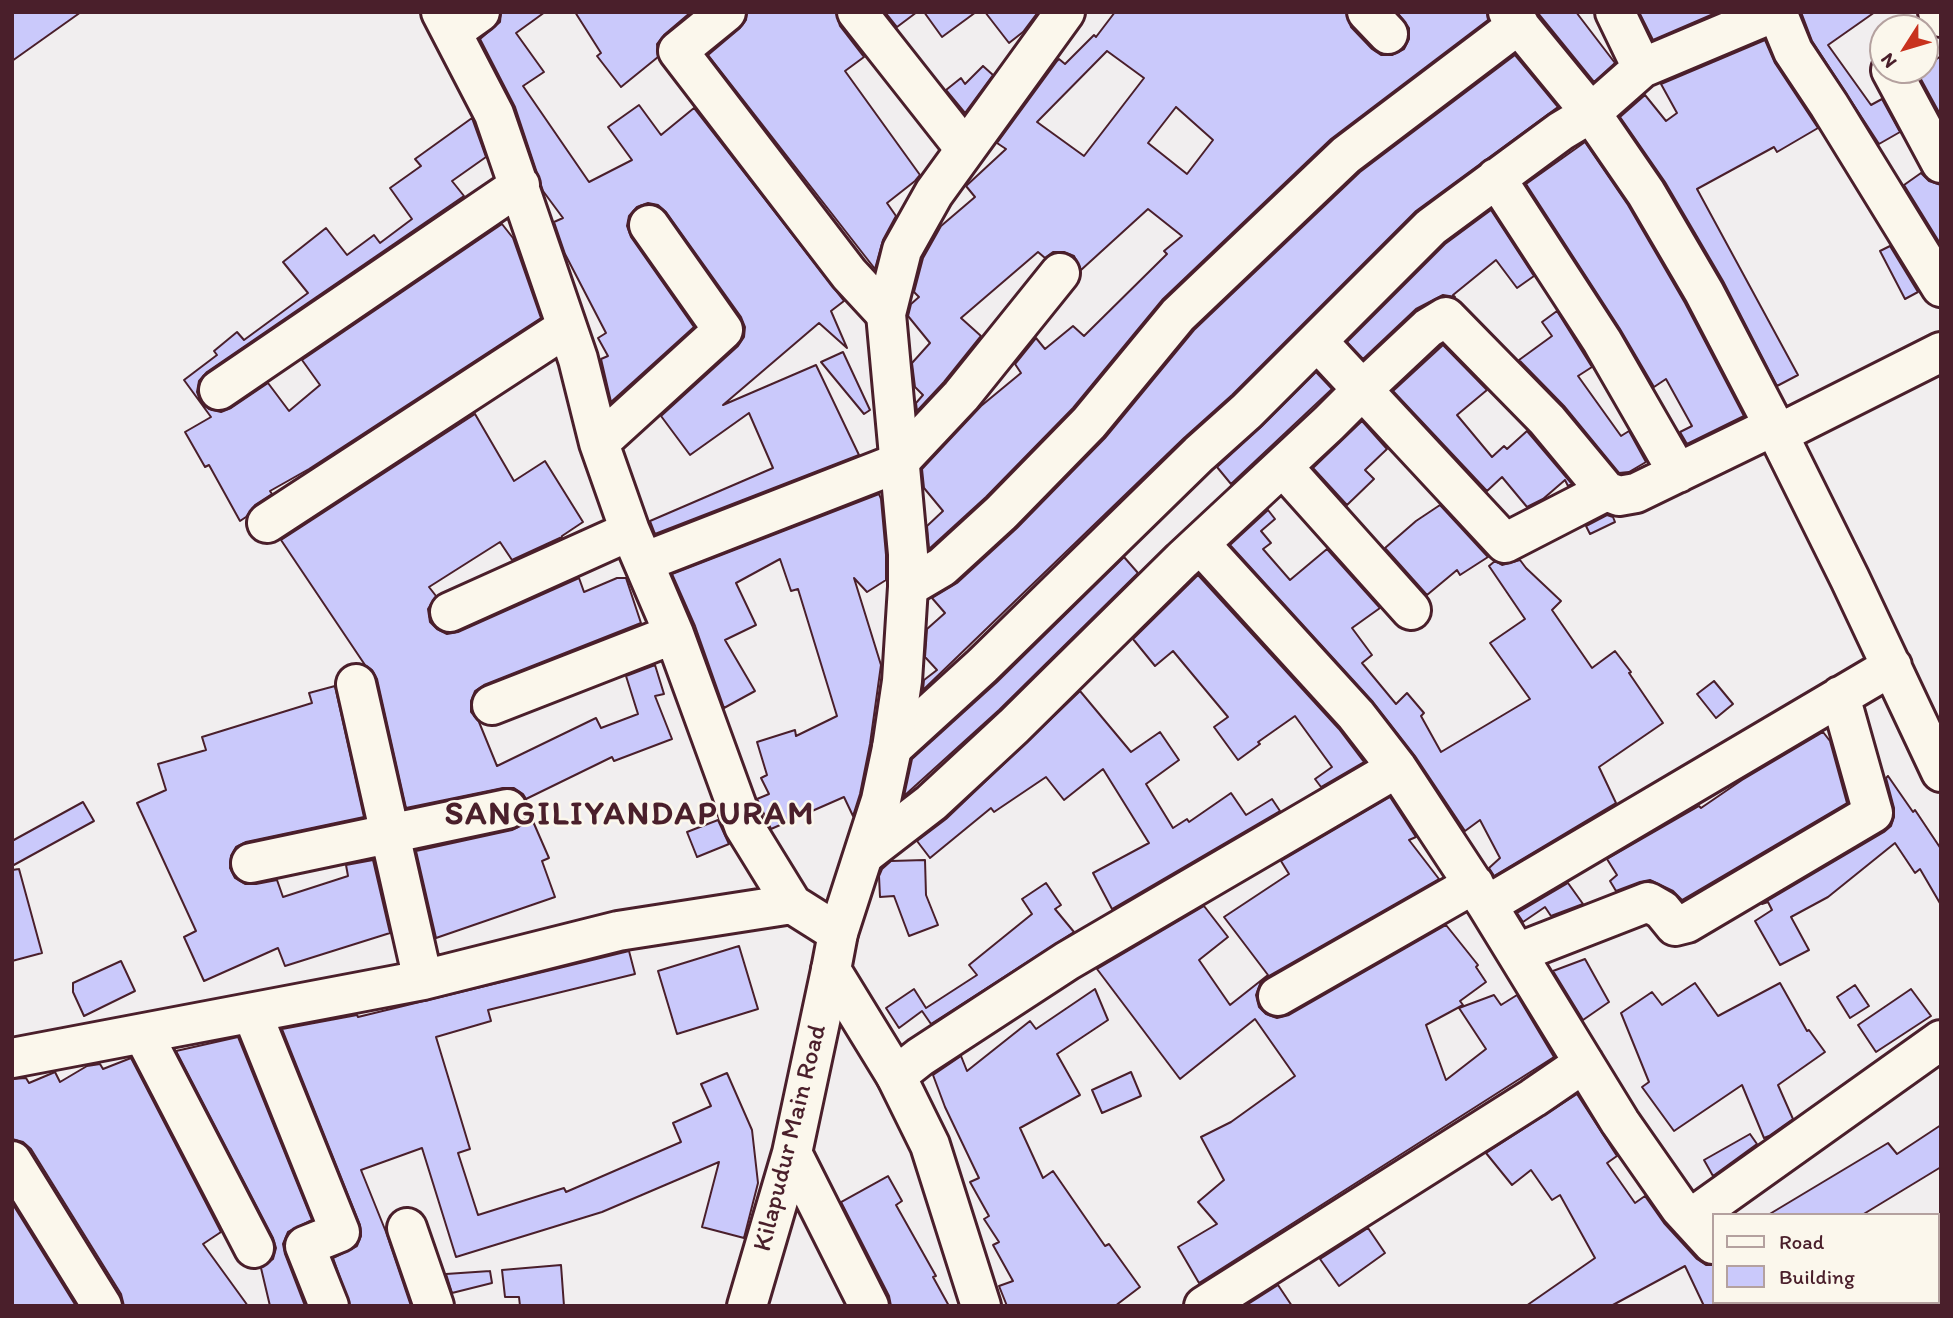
<!DOCTYPE html>
<style>
body{margin:0}
#map{position:relative;width:1953px;height:1318px;overflow:hidden;background:#f1eeef;font-family:Itim,sans-serif}
canvas{display:block}
.frame{position:absolute;inset:0;border:14px solid #4a1f2b;pointer-events:none}
.legend{position:absolute;left:1712px;top:1213px;width:228px;height:91px;box-sizing:border-box;background:#fbf7ec;border:2px solid #b4a19f;margin:0;padding:9px 12px;list-style:none;font-size:21px;color:#4a1f2b}
.legend li{display:flex;align-items:center;gap:14px;height:35px}
.legend b{width:35px;border:2px solid #b4a19f}
.north{position:absolute;left:1869px;top:14px;width:70px;height:70px;box-sizing:border-box;background:#fbf7ec;border:2px solid #b4a19f;border-radius:50%;rotate:233deg;font-size:19px;font-weight:700;line-height:28px;text-align:center;color:#4a1f2b}
.north::after{content:'';display:block;margin:auto;width:24px;height:32px;background:#c8321e;clip-path:polygon(50% 0,100% 100%,50% 72%,0 100%)}
</style>
<div id="map">
<canvas width="1953" height="1318"></canvas>
<div class="frame"></div>
<ul class="legend">
<li><b style="height:9px;background:#fbf7ec"></b>Road</li>
<li><b style="height:19px;background:#cac9fb"></b>Building</li>
</ul>
<div class="north">N</div>
</div>
<script>
const ctx = document.querySelector('canvas').getContext('2d');
ctx.lineJoin = 'round';
function fill(path, color) {
  ctx.fillStyle = color;
  ctx.fill(path, 'evenodd');
}
function poly(rows) {
  const path = new Path2D();
  for (const r of rows) {
    path.moveTo(r[0], r[1]);
    for (let i = 2; i < r.length; i += 2) path.lineTo(r[i], r[i + 1]);
  }
  return path;
}
function trace(path, color, width, dash) {
  ctx.strokeStyle = color;
  ctx.lineWidth = width;
  ctx.lineCap = dash ? 'butt' : 'round';
  ctx.setLineDash(dash || []);
  ctx.stroke(path);
}
function drawText(font, color, halo, rows, align = 'center') {
  ctx.font = font + ' Itim,sans-serif';
  ctx.lineWidth = 5;
  ctx.setLineDash([]);
  ctx.textBaseline = 'middle';
  ctx.strokeStyle = halo;
  ctx.fillStyle = color;
  for (const [text, x, y, turn = 0] of rows) {
    ctx.save();
    ctx.translate(x, y);
    ctx.rotate((+turn || 0) * Math.PI / 180);
    ctx.textAlign = isNaN(turn) ? turn : align;
    if (halo) ctx.strokeText(text, 0, 0);
    ctx.fillText(text, 0, 0);
    ctx.restore();
  }
}
const building = poly([
 [12,12,81,12,12,61,12,12],
 [501,12,545,12,516,33,544,72,523,86,589,182,632,160,608,127,639,105,661,135,694,108,844,301,831,311,847,348,819,323,723,405,816,365,859,455,655,534,650,521,773,468,749,413,690,455,661,416,738,346,744,337,745,327,741,317,666,212,658,205,648,203,637,207,629,216,627,226,631,237,694,327,611,402,601,359,608,356,598,338,606,333,565,254,554,222,563,218,543,191,515,107,480,39,500,22,501,12],
 [575,12,691,12,664,35,657,44,658,57,621,87,597,56,601,53,575,12],
 [747,12,836,12,840,26,864,57,845,71,920,175,915,181,887,203,896,216,883,240,875,269,708,55,740,28,746,20,747,12],
 [885,12,917,12,897,27,885,12],
 [924,12,976,12,942,37,924,12],
 [985,12,1038,12,1023,32,1009,43,985,12],
 [1115,12,1346,12,1351,27,1372,49,1381,55,1392,55,1404,49,1409,39,1409,28,1397,12,1487,12,1488,20,1331,139,1163,299,1073,408,986,497,929,549,927,526,943,511,924,488,922,469,981,406,1021,373,1015,364,1036,338,1045,349,1073,326,1084,336,1167,254,1164,251,1182,236,1148,209,1081,270,1074,256,1064,252,1053,252,1045,258,1038,252,961,318,981,336,944,382,917,411,916,403,923,395,915,387,912,363,930,343,908,316,911,304,919,297,914,292,923,258,941,226,975,197,966,186,1006,149,997,143,1057,61,1059,59,1065,64,1094,35,1096,37,1115,12],
 [1107,51,1144,78,1084,156,1037,122,1107,51],
 [1176,107,1213,140,1187,174,1148,143,1176,107],
 [1537,12,1576,12,1615,63,1594,82,1537,12],
 [1639,12,1718,12,1653,40,1639,12],
 [1801,12,1875,12,1828,45,1871,105,1882,99,1900,132,1879,144,1812,41,1801,12],
 [1765,40,1775,63,1818,128,1777,152,1774,147,1697,189,1798,375,1777,386,1723,281,1665,182,1620,117,1645,95,1666,121,1677,113,1661,84,1765,40],
 [1515,55,1558,107,1416,211,1232,395,1184,438,923,690,924,680,937,670,925,657,927,629,945,613,932,598,957,583,1017,528,1105,438,1194,330,1360,172,1515,55],
 [1941,56,1941,116,1917,72,1925,70,1925,67,1941,56],
 [983,66,993,75,965,113,946,90,961,78,965,84,983,66],
 [472,118,486,157,452,181,464,196,207,372,199,381,197,392,201,403,209,409,221,412,231,408,268,383,289,411,320,385,302,360,502,224,513,238,541,318,309,469,270,491,272,494,255,505,246,517,240,521,209,465,205,467,185,432,211,417,184,380,217,355,214,351,237,332,244,340,308,293,283,262,326,228,347,255,374,235,380,243,412,219,390,188,421,166,415,159,472,118],
 [1585,142,1628,205,1685,303,1744,416,1687,444,1680,432,1692,426,1666,379,1654,387,1620,329,1526,184,1585,142],
 [1921,173,1929,181,1941,185,1941,245,1904,185,1921,173],
 [1491,210,1534,276,1517,288,1496,260,1453,295,1455,297,1443,295,1416,309,1363,359,1347,342,1445,244,1491,210],
 [1890,246,1918,292,1905,299,1880,251,1890,246],
 [1557,311,1592,367,1578,376,1621,436,1629,431,1646,462,1629,472,1619,473,1564,406,1519,360,1552,336,1542,322,1557,311],
 [1443,345,1487,390,1457,415,1492,457,1504,446,1507,449,1527,431,1572,484,1568,486,1565,480,1543,499,1527,507,1502,477,1487,491,1393,391,1443,345],
 [843,352,870,410,864,414,821,362,843,352],
 [1316,372,1332,389,1231,484,1217,467,1262,426,1316,372],
 [475,414,514,481,545,461,583,522,562,536,562,537,512,560,500,542,429,587,436,596,428,609,430,622,437,629,447,634,458,632,579,578,584,592,617,578,626,578,641,623,484,685,475,691,471,701,471,712,479,722,497,766,596,718,601,728,638,714,626,676,655,665,664,694,655,696,672,739,614,761,612,757,526,799,523,794,514,788,503,788,406,808,377,679,372,670,365,665,281,540,475,414],
 [1362,421,1387,449,1365,470,1374,479,1347,505,1313,468,1362,421],
 [879,494,881,499,886,555,886,580,867,592,854,578,881,665,870,744,860,794,853,816,844,797,771,829,757,799,769,794,761,778,767,775,757,742,795,730,796,736,837,716,798,589,791,591,780,559,736,583,756,625,725,640,755,691,724,708,695,626,672,574,879,494],
 [1440,505,1488,557,1460,575,1457,570,1427,595,1385,548,1416,521,1440,505],
 [1268,510,1275,519,1261,531,1271,543,1263,549,1290,580,1327,549,1380,608,1352,628,1372,655,1362,663,1396,704,1407,693,1424,713,1421,716,1441,752,1530,699,1490,643,1525,619,1489,566,1495,561,1502,565,1520,560,1526,568,1561,601,1552,610,1592,668,1615,651,1631,672,1629,673,1663,723,1599,767,1616,803,1494,876,1489,868,1500,858,1480,820,1465,831,1415,756,1373,702,1230,545,1268,510],
 [1607,515,1613,517,1615,522,1590,534,1586,526,1607,515],
 [1124,557,1138,573,999,710,904,796,912,759,997,682,1124,557],
 [1198,575,1339,729,1364,762,1321,787,1315,779,1332,767,1295,716,1258,742,1260,744,1238,760,1214,727,1228,717,1173,651,1155,666,1133,639,1198,575],
 [1714,681,1733,704,1716,718,1697,694,1714,681],
 [335,686,364,817,246,842,236,847,231,856,230,868,235,878,245,884,256,884,277,880,283,897,348,876,346,865,373,860,390,933,285,966,278,948,204,981,184,937,196,931,137,803,166,790,158,764,206,750,202,737,312,703,309,693,335,686],
 [1080,691,1131,752,1160,732,1179,760,1146,784,1173,828,1187,819,1189,822,1231,793,1246,815,1272,799,1280,811,1112,909,1093,873,1149,843,1103,769,1064,800,1046,777,994,812,991,808,930,858,917,841,946,819,1080,691],
 [1823,732,1830,741,1847,803,1682,900,1673,891,1650,880,1640,882,1616,891,1610,881,1617,875,1607,859,1699,806,1701,808,1742,780,1823,732],
 [1888,776,1913,812,1915,810,1941,849,1941,905,1920,869,1915,873,1895,843,1828,897,1791,917,1809,950,1780,965,1755,921,1772,910,1768,902,1762,904,1884,832,1891,826,1894,817,1894,808,1886,778,1888,776],
 [1390,797,1416,837,1409,840,1439,879,1267,977,1260,984,1256,995,1259,1007,1266,1014,1277,1018,1289,1015,1446,925,1478,965,1476,967,1486,982,1460,1001,1463,1005,1426,1025,1446,1080,1486,1049,1459,1008,1494,995,1501,1005,1517,995,1554,1057,1199,1283,1178,1247,1217,1224,1198,1202,1224,1180,1201,1137,1231,1122,1295,1076,1255,1019,1180,1079,1097,969,1204,906,1228,937,1199,960,1230,1005,1268,975,1224,917,1289,874,1281,861,1390,797],
 [83,802,94,821,12,866,12,841,83,802],
 [528,810,549,858,542,861,555,897,436,938,416,851,512,830,522,825,528,816,528,810],
 [718,820,729,844,697,857,687,832,718,820],
 [925,860,926,895,938,925,909,936,894,896,880,897,879,876,882,869,891,861,925,860],
 [19,869,42,953,12,961,12,870,19,869],
 [1046,883,1061,905,1055,909,1074,932,931,1024,922,1011,899,1028,886,1008,914,989,926,1008,977,975,969,965,1032,914,1022,899,1046,883],
 [1568,883,1583,904,1551,916,1545,907,1523,922,1517,913,1568,883],
 [739,946,758,1009,677,1034,658,971,739,946],
 [629,951,635,974,488,1010,491,1021,436,1037,470,1149,458,1153,478,1215,564,1188,566,1192,681,1142,673,1123,711,1106,701,1084,727,1073,752,1130,758,1183,744,1238,702,1227,719,1162,602,1212,456,1257,422,1148,361,1170,386,1232,411,1306,350,1306,333,1258,357,1246,361,1236,360,1225,282,1029,357,1015,358,1017,629,951],
 [1585,959,1609,1002,1583,1020,1553,971,1585,959],
 [121,961,135,991,84,1016,73,992,73,983,121,961],
 [1695,983,1718,1016,1780,983,1807,1031,1809,1030,1825,1052,1778,1085,1793,1119,1769,1136,1764,1138,1742,1085,1674,1131,1642,1087,1649,1082,1621,1013,1652,992,1662,1005,1695,983],
 [1855,985,1869,1006,1850,1018,1837,997,1855,985],
 [1095,989,1108,1020,1057,1054,1080,1095,1020,1128,1043,1178,1053,1171,1105,1246,1109,1244,1140,1287,1115,1306,1007,1306,999,1286,1013,1281,993,1245,999,1242,984,1219,989,1216,970,1182,979,1178,945,1107,933,1075,961,1056,967,1071,1030,1021,1036,1029,1095,989],
 [1911,989,1931,1016,1876,1052,1858,1025,1911,989],
 [238,1037,312,1220,288,1232,283,1244,285,1254,305,1306,270,1306,261,1268,273,1259,276,1248,273,1238,176,1051,238,1037],
 [131,1058,221,1232,203,1244,248,1306,124,1306,121,1294,31,1149,23,1142,12,1139,12,1079,26,1078,29,1083,55,1072,60,1082,87,1066,100,1064,103,1069,131,1058],
 [1131,1072,1141,1096,1102,1113,1092,1090,1131,1072],
 [1577,1094,1617,1156,1607,1163,1635,1203,1645,1196,1664,1223,1697,1259,1706,1265,1713,1265,1713,1306,1704,1306,1685,1266,1611,1306,1526,1306,1595,1258,1560,1195,1552,1200,1531,1170,1512,1185,1486,1153,1577,1094],
 [1941,1125,1941,1167,1862,1215,1768,1215,1888,1143,1897,1154,1941,1125],
 [1750,1134,1757,1144,1713,1176,1704,1160,1750,1134],
 [888,1176,902,1201,896,1205,936,1276,933,1277,949,1306,891,1306,889,1296,841,1202,888,1176],
 [12,1203,76,1306,12,1306,12,1203],
 [1368,1228,1385,1253,1339,1286,1320,1259,1368,1228],
 [561,1265,564,1306,520,1306,519,1297,505,1297,502,1270,561,1265],
 [490,1271,492,1283,452,1293,446,1274,490,1271],
 [1278,1285,1292,1306,1245,1306,1278,1285]
]);
fill(building, '#cac9fb');
trace(building, '#4a1f2b', 2);
const minor = poly([
 [441,12,494,114,578,359,599,443,630,531,674,634,744,826,792,904],
 [726,12,678,51,849,274,886,314],
 [857,12,965,149],
 [1367,12,1388,34],
 [1508,12,1591,113,1646,193,1704,292,1778,434],
 [1615,12,1642,68],
 [1777,12,1793,51,1829,105,1941,287],
 [1938,12,1941,17],
 [452,32,480,12],
 [1891,70,1941,163],
 [1496,178,1602,341,1678,473],
 [1318,342,1505,543,1606,491],
 [1941,352,1778,434,1850,579,1941,772],
 [219,390,520,185],
 [599,443,723,330,649,225],
 [1283,467,1411,610],
 [267,523,567,327],
 [1200,544,1356,715,1397,768,1487,905,1620,1122,1680,1208,1713,1244],
 [644,562,898,463,961,396,1060,273],
 [908,587,942,567,1001,513,1089,423,1178,315,1346,155,1519,24],
 [450,612,630,531],
 [356,684,423,980],
 [492,705,674,634],
 [892,748,982,666,1199,454,1247,411,1431,227,1561,131,1591,113,1642,68,1775,12],
 [865,854,931,803,1014,726,1182,560,1329,423,1362,390,1428,328,1446,317,1547,420,1606,491,1619,496,1636,493,1774,426],
 [251,863,507,809],
 [1487,905,1892,666],
 [1517,953,1648,902,1662,910,1675,926,1687,923,1873,813,1840,696],
 [1278,996,1474,884],
 [252,1013,340,1232,305,1246,329,1306],
 [143,1034,254,1248],
 [12,1058,423,980,618,931,792,904,838,933],
 [896,1076,920,1057,1067,961,1397,768],
 [792,1153,869,1306],
 [12,1161,102,1306],
 [1690,1219,1941,1040],
 [407,1228,434,1306],
 [1752,1302,1754,1306],
 [747,1306,792,1153,831,970],
 [1204,1306,1533,1098,1584,1063]
]);
const major = poly([
 [981,1306,930,1145,896,1076,831,970,838,933,881,800,892,748,902,681,908,587,908,554,886,314,902,250,934,193,1065,12]
]);
trace(minor, '#4a1f2b', 44);
trace(major, '#4a1f2b', 44);
trace(minor, '#fbf7ec', 38);
trace(major, '#fbf7ec', 38);
drawText('26px', '#4a1f2b', '#fbf7ec', [
 ["Kilapudur Main Road",791,1138,-76]
]);
ctx.letterSpacing = '2px';
drawText('bold 33px', '#4a1f2b', '#fbf7ec', [
 ["SANGILIYANDAPURAM",630,816]
]);
ctx.letterSpacing = '0px';
</script>
